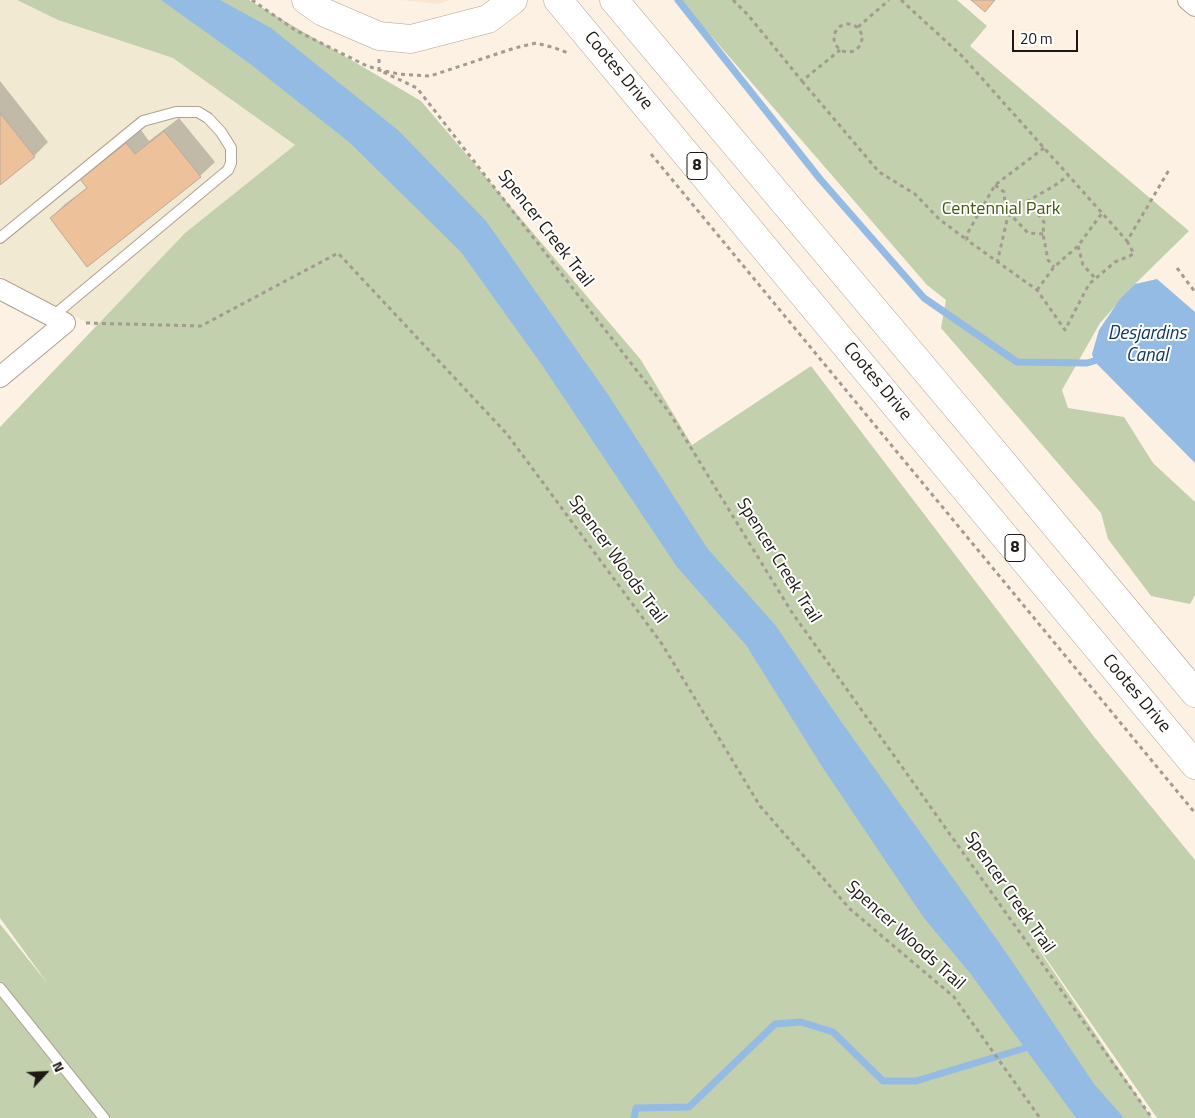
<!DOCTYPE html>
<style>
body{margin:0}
#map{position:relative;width:1195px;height:1118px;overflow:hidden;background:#fdf1e4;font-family:"Titillium Web",sans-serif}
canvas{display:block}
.north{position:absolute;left:20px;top:1048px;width:50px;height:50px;-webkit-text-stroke:4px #fff;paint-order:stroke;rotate:65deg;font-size:14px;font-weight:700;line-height:20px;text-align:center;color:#1d1813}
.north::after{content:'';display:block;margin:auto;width:18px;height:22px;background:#1d1813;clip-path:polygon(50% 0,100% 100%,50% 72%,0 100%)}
.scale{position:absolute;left:1012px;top:30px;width:66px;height:22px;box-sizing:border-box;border:2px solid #1d1813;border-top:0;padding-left:6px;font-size:15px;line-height:18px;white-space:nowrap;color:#1d1813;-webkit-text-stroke:4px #fff;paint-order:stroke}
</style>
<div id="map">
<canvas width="1195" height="1118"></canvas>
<div class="north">N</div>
<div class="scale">20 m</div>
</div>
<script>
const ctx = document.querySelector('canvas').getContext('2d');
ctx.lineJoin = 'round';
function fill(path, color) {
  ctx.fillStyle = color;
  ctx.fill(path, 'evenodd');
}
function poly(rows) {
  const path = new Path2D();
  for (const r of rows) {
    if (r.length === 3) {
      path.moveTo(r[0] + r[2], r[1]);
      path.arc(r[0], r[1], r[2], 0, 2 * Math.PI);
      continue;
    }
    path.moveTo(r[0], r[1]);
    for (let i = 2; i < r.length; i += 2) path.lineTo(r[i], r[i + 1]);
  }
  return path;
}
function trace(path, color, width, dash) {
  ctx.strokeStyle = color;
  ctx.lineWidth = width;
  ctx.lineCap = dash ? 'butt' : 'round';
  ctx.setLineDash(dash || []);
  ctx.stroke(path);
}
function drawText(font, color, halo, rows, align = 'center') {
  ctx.font = font + ' "Titillium Web",sans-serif';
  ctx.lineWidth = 4;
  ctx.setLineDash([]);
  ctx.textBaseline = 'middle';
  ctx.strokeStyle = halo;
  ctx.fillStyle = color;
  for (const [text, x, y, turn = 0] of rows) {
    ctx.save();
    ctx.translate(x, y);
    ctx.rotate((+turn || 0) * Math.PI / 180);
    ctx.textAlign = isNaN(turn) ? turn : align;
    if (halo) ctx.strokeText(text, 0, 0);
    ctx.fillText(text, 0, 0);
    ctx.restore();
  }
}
fill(poly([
 [401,0,449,0,439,4]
]), '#fae6d0');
fill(poly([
 [0,0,17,0,58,20,173,58,295,145,185,233,95,327,0,276]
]), '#f2e9d3');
fill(poly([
 [17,0,249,0,421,101,641,360,692,445,811,366,1095,738,1195,860,1195,1118,1157,1118,1036,944,1039,950,1152,1118,0,1118,0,924,48,984,0,918,0,427,185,233,295,145,173,58,58,20],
 [680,0,957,0,987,26,970,46,1189,231,1135,284,1100,323,1062,390,1068,408,1124,417,1153,463,1195,502,1195,595,1190,604,1151,596,1108,539,1101,513,941,328,946,300,927,285]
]), '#c2d0ad');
fill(poly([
 [161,0,220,0,271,28,399,131,486,221,609,396,707,548,776,626,840,720,1005,951,1094,1084,1124,1118,1076,1118,970,973,924,918,823,768,746,645,677,567,542,365,461,252,349,142,249,63],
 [1157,279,1195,312,1195,463,1094,361,1092,354,1099,330,1120,299,1135,284]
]), '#94bbe3');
fill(poly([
 [0,81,48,142,34,156,0,183],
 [179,118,215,162,200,176,87,265,51,218,65,204,88,187,82,179,96,165,141,130,149,141]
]), '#0003');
trace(poly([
 [678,0,820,179,924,298,1017,362,1087,363,1094,361],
 [634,1118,636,1108,689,1107,775,1024,801,1022,833,1032,883,1081,916,1081,1032,1046]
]), '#94bbe3', 7);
const building = poly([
 [971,0,995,0,985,12,971,0],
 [0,113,35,157,0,185,0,113],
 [164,131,201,177,87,267,50,218,87,188,80,179,126,143,135,154,164,131]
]);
fill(building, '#edc19a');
trace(building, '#baaa9c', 1);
const lane = poly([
 [0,238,143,121,176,112,198,112,208,118,221,132,231,148,231,163,228,170,53,316],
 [0,988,104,1118]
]);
const street = poly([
 [1188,0,1195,6],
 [0,289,65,323,0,377]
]);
const secondary = poly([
 [306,0,323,12,379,36,411,39,488,19,513,0]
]);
const primary = poly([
 [558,0,1195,765],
 [614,0,963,415,1195,693]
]);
trace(lane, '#aea191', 12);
trace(street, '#aea191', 22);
trace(secondary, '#aea191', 29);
trace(primary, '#aea191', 29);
trace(poly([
 [252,0,295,30,365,65,379,70,399,74,430,76,515,48,536,43,555,48,568,53],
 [733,0,748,15,802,81,840,50],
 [901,0,962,56,1127,241,1169,170],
 [848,38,14],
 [858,27,889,0],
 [379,59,379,70,417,88,669,412,791,611,1152,1118],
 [802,81,879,172,915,194,939,219,967,240],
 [1044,148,995,185,967,234,967,240,1037,290,1065,330,1089,284,1115,262,1134,254,1127,241],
 [651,154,1195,813],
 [995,185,1004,192,1005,204,1010,214,1028,233,1043,234],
 [1028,201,1044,222,1043,234,1048,260,1054,267],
 [1078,246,1083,265,1095,278],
 [997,263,1007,220,1012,210,1054,186,1069,175],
 [1177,268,1195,292],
 [1037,290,1054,267,1078,246,1102,213],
 [86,323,201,326,338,253,507,434,662,644,760,806,850,909,954,997,1040,1118]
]), '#a39a90', 3, [4, 4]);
trace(lane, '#fff', 10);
trace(street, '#fff', 20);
trace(secondary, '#fff', 28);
trace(primary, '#fff', 28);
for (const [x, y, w] of [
 [697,166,20],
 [1015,548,20]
]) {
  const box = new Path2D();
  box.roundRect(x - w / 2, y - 13.5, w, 27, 4);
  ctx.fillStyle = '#fff';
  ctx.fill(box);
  trace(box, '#1d1813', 1);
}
drawText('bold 16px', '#1d1813', null, [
 ["8",697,166],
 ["8",1015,548]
]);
drawText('18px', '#1d1813', '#fff', [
 ["Cootes Drive",618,71,50],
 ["Spencer Creek Trail",545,229,52],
 ["Cootes Drive",877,382,50],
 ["Spencer Woods Trail",617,560,54],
 ["Spencer Creek Trail",778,561,58],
 ["Cootes Drive",1136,694,50],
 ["Spencer Creek Trail",1009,893,55],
 ["Spencer Woods Trail",905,936,42]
]);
drawText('18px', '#445a0d', '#fff', [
 ["Centennial Park",1001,210]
]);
drawText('italic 19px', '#0a365c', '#fff', [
 ["Desjardins",1147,334],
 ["Canal",1147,356]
]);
</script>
